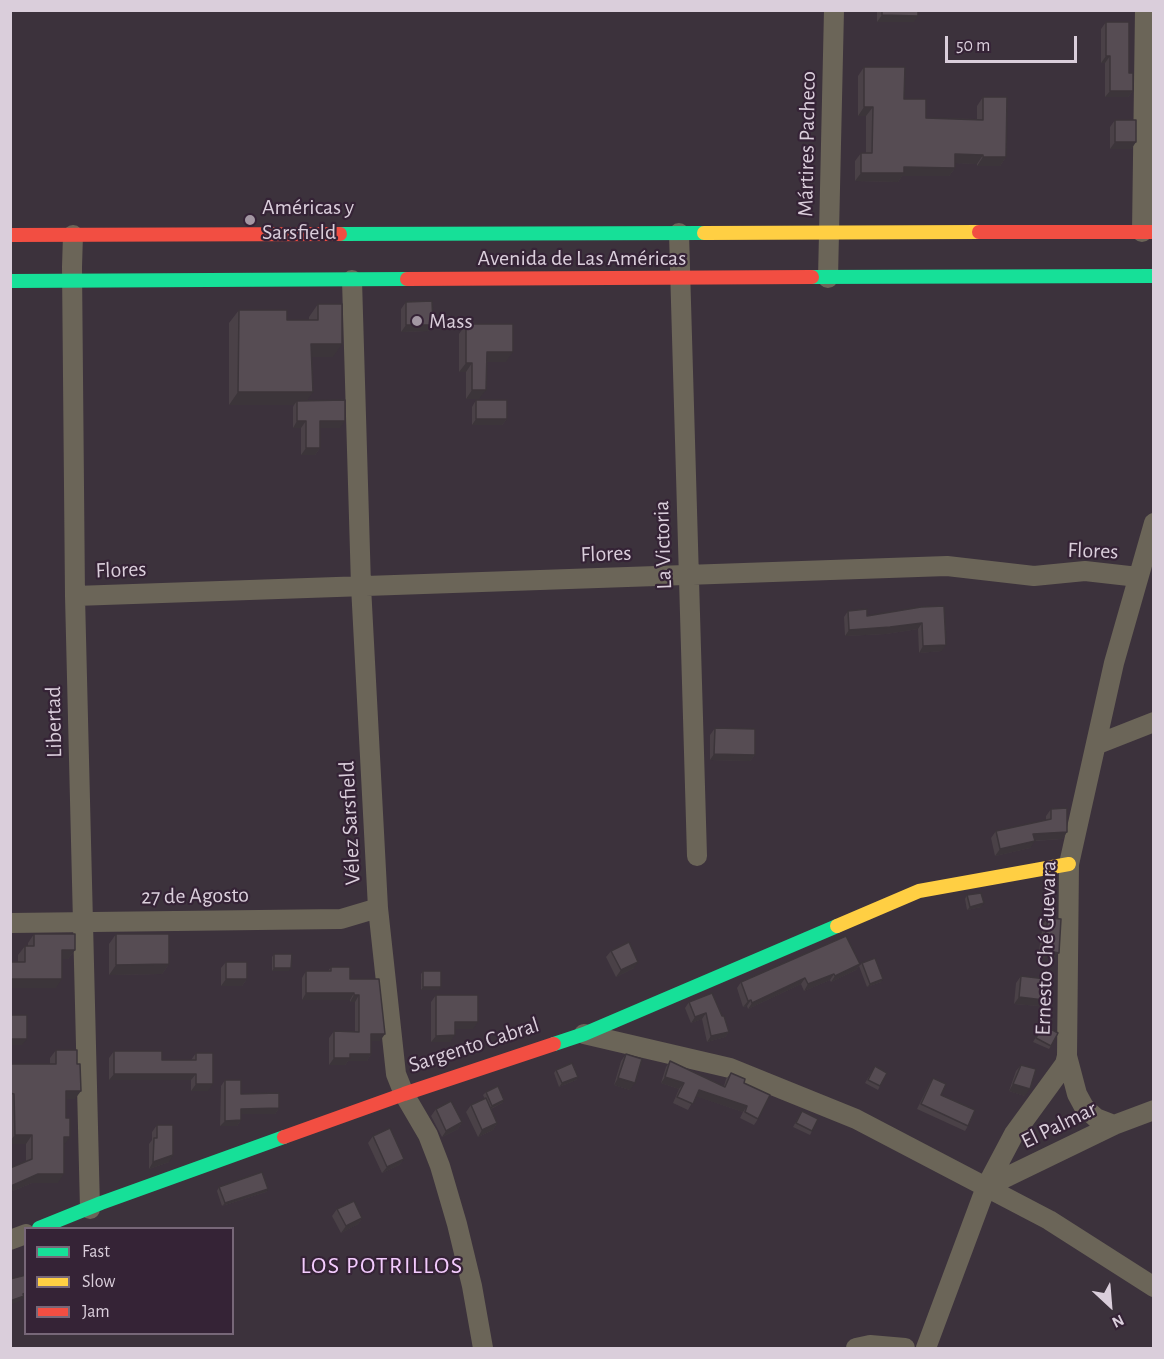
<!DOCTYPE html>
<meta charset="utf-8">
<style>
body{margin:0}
#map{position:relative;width:1164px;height:1359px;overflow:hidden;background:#3c323c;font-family:"Alegreya Sans",sans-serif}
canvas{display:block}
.frame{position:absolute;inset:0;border:12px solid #dacedb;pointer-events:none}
.legend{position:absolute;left:24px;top:1227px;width:210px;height:108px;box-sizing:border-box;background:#352336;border:2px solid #776778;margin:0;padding:8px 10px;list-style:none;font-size:18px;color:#dacedb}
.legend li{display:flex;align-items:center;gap:12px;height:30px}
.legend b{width:30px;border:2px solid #776778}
.north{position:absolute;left:1080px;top:1275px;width:60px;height:60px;-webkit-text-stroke:4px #352336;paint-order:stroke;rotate:154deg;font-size:16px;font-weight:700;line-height:24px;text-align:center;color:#dacedb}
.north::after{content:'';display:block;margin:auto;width:21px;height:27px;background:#dacedb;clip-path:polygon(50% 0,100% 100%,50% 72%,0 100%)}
.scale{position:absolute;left:945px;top:36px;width:132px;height:27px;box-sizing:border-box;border:3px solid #dacedb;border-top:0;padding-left:8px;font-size:18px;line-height:21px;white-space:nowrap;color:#dacedb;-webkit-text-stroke:4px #352336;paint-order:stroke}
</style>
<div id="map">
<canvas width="1164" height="1359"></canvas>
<div class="frame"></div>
<ul class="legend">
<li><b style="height:8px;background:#16e098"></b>Fast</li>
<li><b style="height:8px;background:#ffcf43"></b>Slow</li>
<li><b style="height:8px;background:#f24e42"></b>Jam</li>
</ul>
<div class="north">N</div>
<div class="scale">50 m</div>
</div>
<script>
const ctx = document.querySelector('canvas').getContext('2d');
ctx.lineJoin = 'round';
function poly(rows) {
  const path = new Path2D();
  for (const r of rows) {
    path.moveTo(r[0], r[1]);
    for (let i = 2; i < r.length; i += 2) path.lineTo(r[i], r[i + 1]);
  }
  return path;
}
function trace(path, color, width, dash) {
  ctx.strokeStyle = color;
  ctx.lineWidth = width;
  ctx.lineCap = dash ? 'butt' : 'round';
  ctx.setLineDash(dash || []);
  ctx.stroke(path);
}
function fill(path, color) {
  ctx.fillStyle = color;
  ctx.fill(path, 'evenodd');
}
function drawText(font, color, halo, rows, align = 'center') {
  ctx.font = font + ' "Alegreya Sans",sans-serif';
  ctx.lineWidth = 4.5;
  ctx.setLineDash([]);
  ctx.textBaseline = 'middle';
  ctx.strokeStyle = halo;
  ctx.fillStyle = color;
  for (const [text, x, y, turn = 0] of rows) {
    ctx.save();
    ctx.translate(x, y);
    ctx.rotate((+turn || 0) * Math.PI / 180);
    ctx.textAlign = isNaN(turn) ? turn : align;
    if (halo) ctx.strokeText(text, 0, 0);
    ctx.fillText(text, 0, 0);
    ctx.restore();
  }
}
trace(poly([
 [1142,232,1145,10],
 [679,233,697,856],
 [73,235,72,267,75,596,90,1209],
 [828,278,834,10],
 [352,280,361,586,378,908,396,1074,404,1094,428,1135,440,1166,457,1224,472,1286,483,1348],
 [75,596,947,566,1034,576,1085,571,1138,577],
 [1098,744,1154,722],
 [10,923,341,919,378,908],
 [584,1034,730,1068,856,1119,1049,1220,1154,1287],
 [1067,1056,1077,1094,1084,1107,1096,1118,1114,1125],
 [986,1187,1114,1125,1154,1110],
 [10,1240,26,1234],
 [856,1348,870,1345,905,1348],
 [926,1348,986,1187,1014,1134,1065,1064,1067,1056,1069,864,1114,663,1154,523]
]), '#6b6558', 20);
trace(poly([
 [340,234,704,233],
 [812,277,1154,276],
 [10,281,407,279],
 [554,1044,584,1034,837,926],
 [39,1228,101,1203,284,1137]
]), '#16e098', 14);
trace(poly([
 [704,233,979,232],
 [837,926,919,891,1069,864]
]), '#ffcf43', 14);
trace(poly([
 [979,232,1154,232],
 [10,235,340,234],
 [407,279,812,277],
 [284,1137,404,1094,554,1044]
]), '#f24e42', 14);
fill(poly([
 [877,10,918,10,914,22,877,22],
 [1106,22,1129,73,1133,91,1128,97,1105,97,1105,63,1101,63,1101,29],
 [864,67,904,99,926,118,977,119,977,106,983,97,1006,157,1000,166,977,166,977,164,955,163,955,168,949,176,902,176,898,182,855,181,855,161,861,153,866,153,866,116,858,116,858,76],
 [1115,120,1136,142,1131,149,1110,149,1110,127],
 [406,302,433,325,428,331,401,332,401,309],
 [318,304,333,357,311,357,307,401,340,428,320,428,320,448,315,455,301,455,301,428,293,428,293,407,294,405,229,405,229,323,239,310,287,320,309,320,309,317],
 [466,324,506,362,487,362,479,399,466,399,466,372,459,372,459,334],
 [476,400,507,419,502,425,472,425,472,407],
 [921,607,942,651,919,653,918,629,886,634,845,636,844,617,848,611,867,616],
 [715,728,755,755,750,761,710,760,710,735],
 [1051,809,1067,832,1062,839,1034,841,1030,848,995,856,991,838,996,831,1046,820,1046,816],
 [967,895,981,907,967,910,965,899],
 [1048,918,1054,959,1038,957,1043,924],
 [34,934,75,950,68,959,62,959,56,988,10,988,10,962,18,962,18,955,25,946,28,946,28,943],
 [116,934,169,964,162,974,109,975,109,944],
 [611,951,634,968,616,977,606,957],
 [274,954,289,971,272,971,272,957],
 [226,962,247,979,242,986,221,986,221,968],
 [862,963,881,982,867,987,859,966],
 [860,964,856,970,831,982,830,980,804,991,801,984,748,1009,747,1006,743,1007,737,988,741,982],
 [331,967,350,979,379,979,380,1041,371,1041,371,1054,367,1061,348,1061,345,1065,329,1065,329,1038,334,1031,355,1032,355,1002,350,1002,350,1000,302,1000,302,978,306,971,328,971],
 [423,971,439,990,421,990,421,974],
 [1021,976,1040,1006,1014,1004,1016,983],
 [712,993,729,1032,725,1037,707,1042,702,1019,691,1023,685,1008,689,1002],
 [436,995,473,1029,455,1029,450,1042,431,1042,431,1002],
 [1043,1025,1051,1046,1049,1049,1033,1042],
 [56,1050,75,1099,66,1099,64,1145,58,1183,32,1183,10,1192,10,1168,26,1161,26,1144,10,1144,10,1064,50,1064,50,1058],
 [114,1051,162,1060,191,1060,196,1053,208,1091,191,1091,191,1080,109,1080,109,1058],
 [626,1054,630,1090,614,1085,621,1061],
 [670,1061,724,1086,726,1079,731,1073,744,1083,758,1119,754,1125,740,1118,743,1112,696,1096,688,1110,673,1103,679,1089,661,1083,666,1067],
 [1021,1065,1025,1096,1009,1091,1016,1071],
 [875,1066,880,1086,878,1090,865,1083],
 [556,1070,578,1077,576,1080,559,1087,554,1073],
 [933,1078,941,1095,968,1126,965,1131,917,1109,930,1083],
 [225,1080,241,1094,279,1108,275,1114,241,1114,241,1120,237,1126,220,1126,221,1086],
 [486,1092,504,1100,502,1103,491,1109,497,1123,493,1130,478,1137,466,1112,471,1105,485,1099,483,1095],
 [436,1109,462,1122,458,1129,442,1137,431,1116],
 [802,1111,812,1131,810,1135,793,1127],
 [157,1125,169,1162,149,1169,149,1144,152,1140,152,1132],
 [373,1136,404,1159,399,1165,382,1173,368,1143],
 [219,1187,268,1189,266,1192,222,1206,217,1191],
 [337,1209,362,1218,358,1224,341,1233,332,1216]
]), '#4a4147');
fill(poly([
 [882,15,918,16,914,22,877,22],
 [1106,56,1110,56,1105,63,1101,63],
 [1110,91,1133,91,1128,97,1105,97],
 [864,107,873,107,866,116,858,116],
 [1115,142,1136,142,1131,149,1110,149],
 [955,154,983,155,977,164,949,163],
 [983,157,1006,157,1000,166,977,166],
 [904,167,955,168,949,176,902,176,898,182,855,181,861,173],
 [406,325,433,325,428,331,401,332],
 [311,344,342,344,333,357,302,357],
 [487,352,513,352,506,362,480,362],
 [466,363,472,363,466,372,459,372],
 [472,390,486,390,479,399,466,399],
 [238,392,313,392,304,405,297,401,294,405,229,405],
 [476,419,507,419,502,425,472,425],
 [297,421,306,421,301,428,293,428],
 [320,421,345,421,340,428,315,428],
 [306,448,320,448,315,455,301,455],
 [922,623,918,629,886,634,845,636,849,630],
 [946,645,942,651,919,653,923,646],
 [714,754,755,755,750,761,710,760],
 [1067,832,1062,839,1028,841,1033,834],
 [1035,841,1030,848,995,856,1000,849],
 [984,903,981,907,967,910,970,907],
 [62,950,75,950,68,959,55,959],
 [1043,950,1059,953,1054,959,1038,957],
 [638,962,634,968,616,977,621,970],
 [169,964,162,974,109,975,116,965],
 [860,964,856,970,831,982,835,976],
 [274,968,291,968,289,971,272,971],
 [834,974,830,980,804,991,808,984],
 [805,978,801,984,748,1009,752,1003],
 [10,979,62,979,56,988,10,988],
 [226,979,247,979,242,986,221,986],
 [883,979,881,982,867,987,870,984],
 [423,987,441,987,439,990,421,990],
 [306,993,354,993,350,1000,302,1000],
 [354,995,359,995,355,1002,350,1002],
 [1019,997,1044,1000,1040,1006,1014,1004],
 [751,1000,747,1006,743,1007,748,1001],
 [706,1013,702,1019,691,1023,695,1017],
 [455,1022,478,1022,473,1029,450,1029],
 [729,1032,725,1037,707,1042,711,1036],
 [371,1034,385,1034,380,1041,367,1041],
 [455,1035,450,1042,431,1042,436,1036],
 [10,1039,27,1039,22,1045,10,1045],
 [350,1054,371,1054,367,1061,348,1061,345,1065,329,1065,334,1058],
 [114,1074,196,1074,191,1080,109,1080],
 [578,1077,576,1080,559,1087,562,1083],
 [665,1077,684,1083,679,1089,661,1083],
 [618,1078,635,1083,630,1090,614,1085],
 [196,1084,213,1084,208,1091,191,1091],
 [1013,1084,1030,1089,1025,1096,1009,1091],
 [699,1090,747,1106,743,1112,695,1096],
 [66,1091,81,1091,75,1099,61,1099],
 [504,1100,502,1103,490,1109,492,1106],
 [279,1108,275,1114,237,1114,241,1109],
 [241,1120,237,1126,220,1126,225,1121],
 [462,1122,458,1129,442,1137,446,1131],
 [497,1123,493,1130,478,1137,482,1130],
 [15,1135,32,1135,26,1144,10,1144,10,1141],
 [64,1137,70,1137,64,1145],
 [173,1155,169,1162,149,1169,153,1162],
 [404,1159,399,1165,382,1173,387,1167],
 [38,1174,64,1174,58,1183,32,1183,10,1192,11,1186],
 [268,1189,266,1192,222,1206,225,1203],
 [362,1218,358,1224,341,1233,346,1226],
 [26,1293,26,1297,22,1298,20,1301,10,1305,10,1301]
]), '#3c353a');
const building = poly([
 [882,10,918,10,918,16,882,15,882,10],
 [1106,22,1129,22,1129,73,1133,73,1133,91,1110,91,1110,56,1106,56,1106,22],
 [864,67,905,67,904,99,926,99,926,118,983,120,983,97,1007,97,1006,157,983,157,983,155,955,154,955,168,904,167,904,173,861,173,861,153,872,153,873,107,864,107,864,67],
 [1115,120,1136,120,1136,142,1115,142,1115,120],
 [432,301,433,325,406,325,406,302,432,301],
 [318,304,342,304,342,344,311,344,313,392,238,392,239,310,287,310,287,320,318,320,318,304],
 [466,324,513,324,513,352,487,352,486,390,472,390,472,363,466,363,466,324],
 [345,400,345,421,320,421,320,448,306,448,306,421,297,421,297,401,345,400],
 [476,400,507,400,507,419,476,419,476,400],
 [944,606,946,645,923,646,922,623,890,627,849,630,848,611,867,609,867,616,921,607,944,606],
 [715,728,755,729,755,755,714,754,715,728],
 [1067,808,1067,832,1033,834,1035,841,1000,849,996,831,1051,819,1051,809,1067,808],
 [981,893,984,903,970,907,967,895,981,893],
 [1048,918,1061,919,1059,953,1043,950,1048,918],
 [34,934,75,934,75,950,62,950,62,979,10,979,10,962,25,962,25,946,34,946,34,934],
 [116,934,169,934,169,964,116,965,116,934],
 [846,936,860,964,835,976,834,974,808,984,805,978,752,1003,751,1000,748,1001,741,982,846,936],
 [629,942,638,962,621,970,611,951,629,942],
 [274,954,292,954,291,968,274,968,274,954],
 [875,958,883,979,870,984,862,963,875,958],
 [226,962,247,962,247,979,226,979,226,962],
 [331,967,350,967,350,979,379,979,385,1034,371,1034,371,1054,350,1054,350,1058,334,1058,334,1031,359,1032,359,995,354,995,354,993,306,993,306,971,331,971,331,967],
 [423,971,441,971,441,987,423,987,423,971],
 [1021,976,1046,979,1044,1000,1019,997,1021,976],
 [712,993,722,1016,724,1016,729,1032,711,1036,706,1013,695,1017,689,1002,712,993],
 [436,995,478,995,478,1022,455,1022,455,1035,436,1036,436,995],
 [10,1015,27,1015,27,1039,10,1039,10,1015],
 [1043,1025,1058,1033,1051,1046,1036,1038,1043,1025],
 [56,1050,77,1050,77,1064,80,1064,81,1091,66,1091,66,1118,70,1118,70,1137,64,1137,64,1174,38,1174,11,1186,10,1168,32,1159,32,1135,15,1135,14,1094,10,1093,10,1064,56,1064,56,1050],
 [114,1051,162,1051,162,1060,196,1060,196,1053,213,1053,213,1084,196,1084,196,1074,114,1074,114,1051],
 [626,1054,642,1059,635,1083,618,1078,626,1054],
 [670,1061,725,1087,731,1073,745,1079,744,1083,770,1095,758,1119,745,1112,747,1106,699,1090,693,1104,677,1097,684,1083,665,1077,670,1061],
 [572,1063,578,1077,562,1083,556,1070,572,1063],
 [1021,1065,1036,1069,1030,1089,1013,1084,1021,1065],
 [875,1066,887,1073,880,1086,868,1080,875,1066],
 [933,1078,946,1084,941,1095,975,1110,968,1126,921,1104,933,1078],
 [225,1080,241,1080,241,1094,279,1093,279,1108,241,1109,241,1120,225,1121,225,1080],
 [498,1086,504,1100,492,1106,486,1092,498,1086],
 [486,1098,497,1123,482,1130,471,1105,486,1098],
 [451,1101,462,1122,446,1131,436,1109,451,1101],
 [802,1111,818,1119,812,1131,796,1123,802,1111],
 [157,1125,173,1125,173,1155,153,1162,154,1138,157,1138,157,1125],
 [390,1128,404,1159,387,1167,373,1136,390,1128],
 [262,1172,268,1189,225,1203,219,1187,262,1172],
 [354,1201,362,1218,346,1226,337,1209,354,1201],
 [26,1275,26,1293,23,1294,24,1296,10,1301,10,1279,26,1275]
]);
fill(building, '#564c53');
trace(building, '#3c353a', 1.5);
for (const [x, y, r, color] of [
 [250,220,6,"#a397a3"],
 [417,321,6,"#a397a3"]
]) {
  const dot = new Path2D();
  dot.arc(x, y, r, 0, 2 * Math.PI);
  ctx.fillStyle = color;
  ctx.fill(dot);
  trace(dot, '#352336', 2);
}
drawText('22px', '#dacedb', '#352336', [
 ["Mártires Pacheco",807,144,-89],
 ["Avenida de Las Américas",582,258],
 ["La Victoria",663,545,-92],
 ["Flores",1093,551,2],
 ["Flores",606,554,-2],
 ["Flores",121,570,-2],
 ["Libertad",54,722,-91],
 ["Vélez Sarsfield",350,823,-93],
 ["27 de Agosto",195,896,-1],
 ["Ernesto Ché Guevara",1046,948,-88],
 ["Sargento Cabral",474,1045,-18],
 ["El Palmar",1059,1125,-26]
]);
drawText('22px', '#dacedb', '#352336', [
 ["Américas y",262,207],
 ["Sarsfield",262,232],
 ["Mass",429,321]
], 'left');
ctx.letterSpacing = '1.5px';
drawText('24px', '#f3cbfd', '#352336', [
 ["LOS POTRILLOS",382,1266]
]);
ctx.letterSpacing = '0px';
</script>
